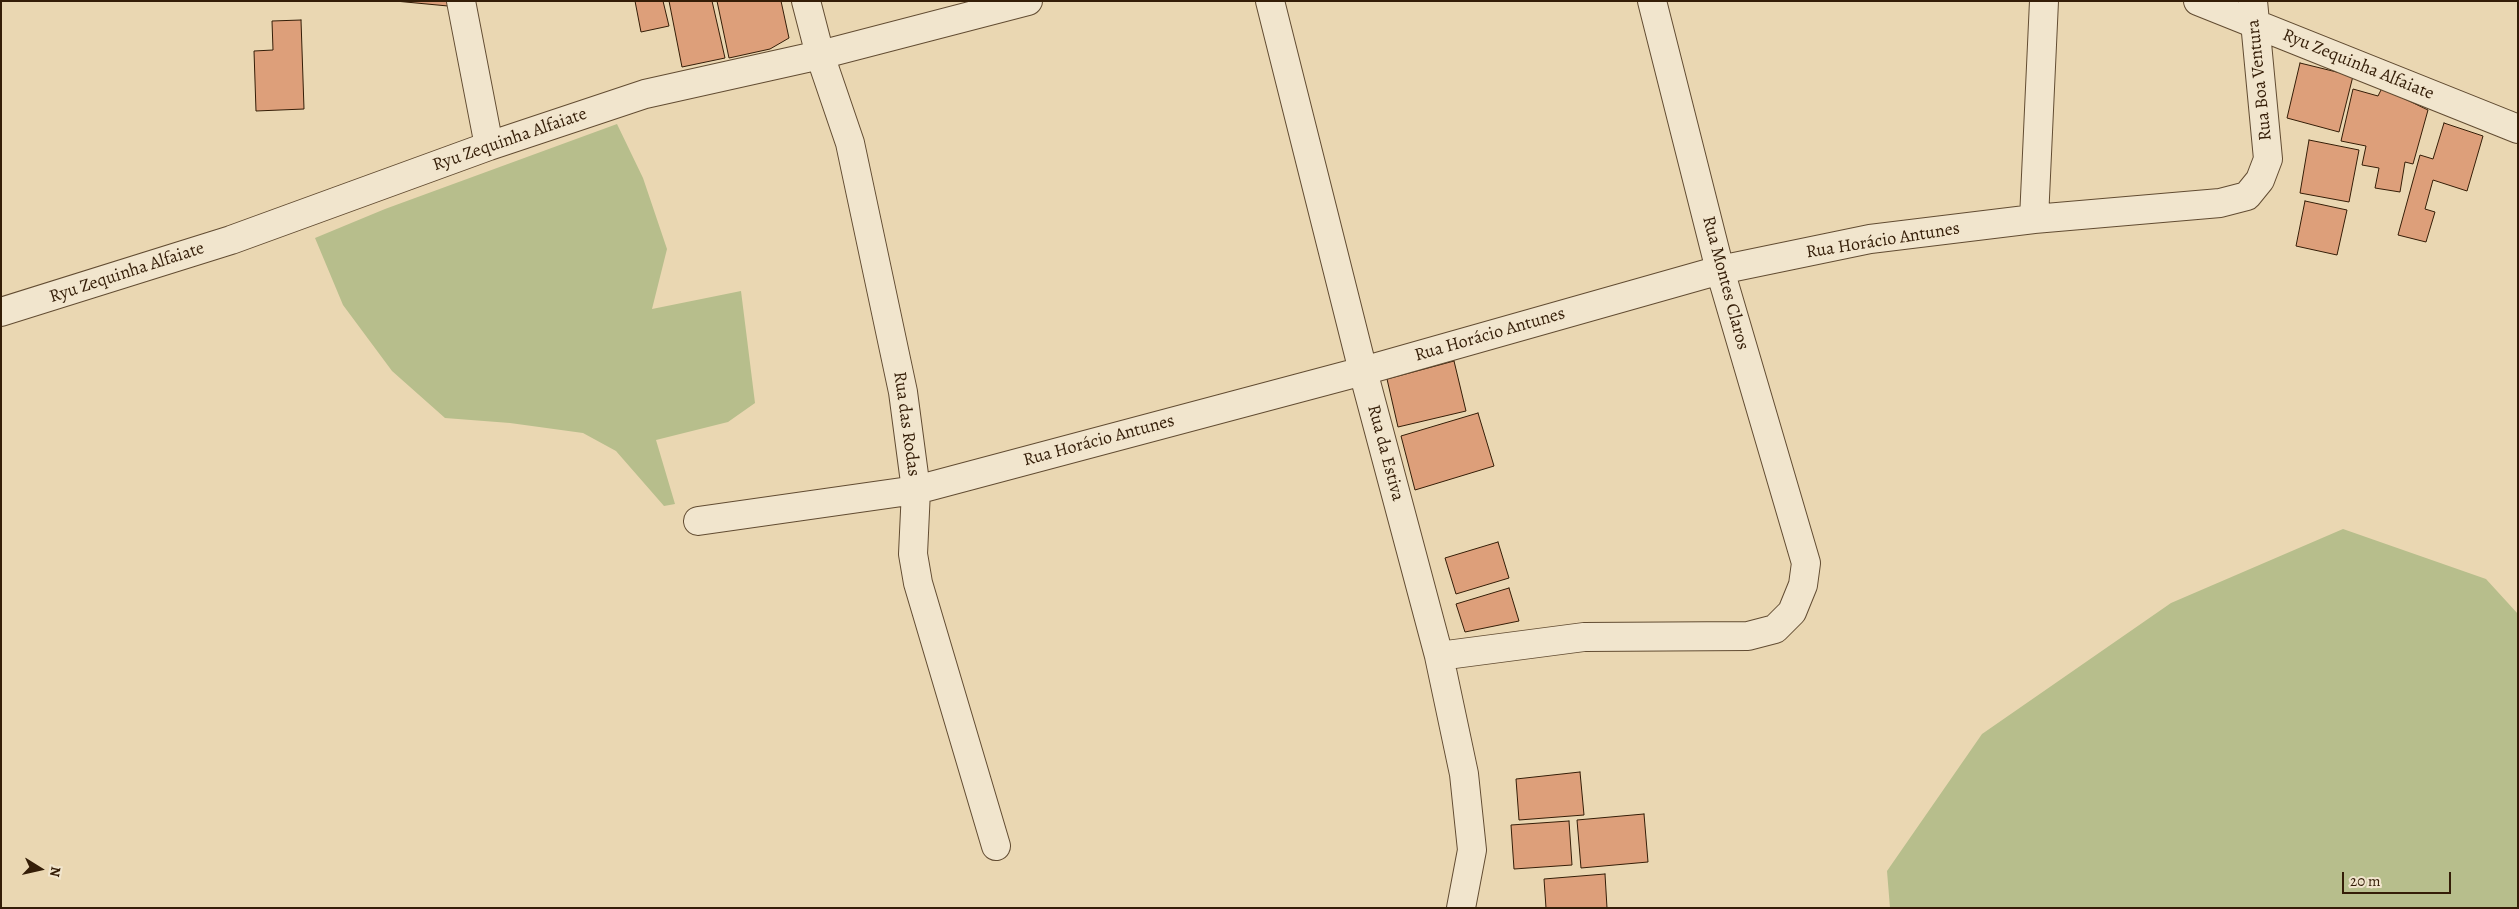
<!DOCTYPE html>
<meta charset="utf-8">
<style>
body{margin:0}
#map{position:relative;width:2519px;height:909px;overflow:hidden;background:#ead7b2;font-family:Alegreya,serif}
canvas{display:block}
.frame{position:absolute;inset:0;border:2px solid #341d07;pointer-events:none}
.north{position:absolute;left:15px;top:844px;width:50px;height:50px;-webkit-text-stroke:4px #f1e5cd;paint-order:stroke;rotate:100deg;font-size:14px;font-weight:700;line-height:20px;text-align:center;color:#341d07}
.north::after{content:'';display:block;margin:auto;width:18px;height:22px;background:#341d07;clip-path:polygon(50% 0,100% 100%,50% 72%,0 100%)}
.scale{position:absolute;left:2342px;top:872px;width:109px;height:22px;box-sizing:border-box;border:2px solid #341d07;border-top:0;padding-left:6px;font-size:15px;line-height:18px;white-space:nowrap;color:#341d07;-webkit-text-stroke:4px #f1e5cd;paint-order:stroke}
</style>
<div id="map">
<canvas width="2519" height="909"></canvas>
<div class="frame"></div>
<div class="north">N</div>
<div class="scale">20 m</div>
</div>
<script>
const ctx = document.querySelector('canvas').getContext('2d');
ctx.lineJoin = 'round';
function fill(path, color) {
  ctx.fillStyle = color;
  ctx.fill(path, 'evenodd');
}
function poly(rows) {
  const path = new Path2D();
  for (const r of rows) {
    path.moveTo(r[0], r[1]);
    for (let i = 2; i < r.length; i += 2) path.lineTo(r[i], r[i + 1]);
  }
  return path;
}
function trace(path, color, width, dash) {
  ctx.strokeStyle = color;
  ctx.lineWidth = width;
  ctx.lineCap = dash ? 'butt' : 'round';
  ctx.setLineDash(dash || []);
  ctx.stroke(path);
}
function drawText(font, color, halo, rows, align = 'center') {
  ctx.font = font + ' Alegreya,serif';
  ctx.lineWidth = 4.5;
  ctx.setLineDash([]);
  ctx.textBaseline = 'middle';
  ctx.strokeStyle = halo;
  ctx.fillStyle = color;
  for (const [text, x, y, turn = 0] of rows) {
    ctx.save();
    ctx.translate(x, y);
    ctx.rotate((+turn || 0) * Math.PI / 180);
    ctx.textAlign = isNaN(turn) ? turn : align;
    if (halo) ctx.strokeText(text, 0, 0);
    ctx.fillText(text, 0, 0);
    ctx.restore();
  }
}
fill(poly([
 [617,124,643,178,667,249,652,309,741,291,755,403,728,422,656,440,675,504,664,506,616,451,583,433,510,423,445,418,392,371,343,305,315,238,385,209],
 [2343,529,2486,579,2518,614,2518,908,1890,908,1887,871,1982,734,2171,603]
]), '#b7be8c');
const building = poly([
 [395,1,447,1,448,6,395,1],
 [635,1,663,1,669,26,641,32,635,1],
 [669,1,712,1,725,58,682,67,669,1],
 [717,1,781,1,789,38,770,49,729,58,717,1],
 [301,20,304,109,256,111,254,51,273,50,272,21,301,20],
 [2300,63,2353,76,2339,132,2287,118,2300,63],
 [2382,88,2428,110,2413,164,2405,162,2400,192,2375,188,2379,168,2362,165,2366,146,2341,141,2353,89,2378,96,2382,88],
 [2444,123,2483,136,2467,191,2433,180,2425,209,2435,212,2426,242,2398,235,2420,155,2433,159,2444,123],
 [2309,140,2359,150,2349,202,2300,193,2309,140],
 [2305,201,2347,210,2337,255,2296,246,2305,201],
 [1454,361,1466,411,1398,427,1387,379,1454,361],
 [1478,413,1494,466,1415,490,1401,436,1478,413],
 [1498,542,1509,578,1456,594,1445,558,1498,542],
 [1509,588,1519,621,1465,632,1456,604,1509,588],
 [1580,772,1584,815,1519,820,1516,779,1580,772],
 [1644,814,1648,862,1581,868,1577,820,1644,814],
 [1569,821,1572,865,1514,869,1511,825,1569,821],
 [1605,874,1607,908,1546,908,1544,879,1605,874]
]);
fill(building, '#dd9f7a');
trace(building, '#341d07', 1);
const minor = poly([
 [461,1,489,146],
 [806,1,820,55,850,143,903,392,916,490,913,554,918,583,996,846],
 [1270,1,1363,371,1439,656,1464,774,1472,850,1461,908],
 [2198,1,2518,129],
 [2034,219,2044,1],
 [1,312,231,240,489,146,645,94,820,55,1028,1],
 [698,521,916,490,1363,371,1720,270,1870,239,2034,219,2220,203,2247,196,2260,180,2268,159,2253,1],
 [1439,656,1584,637,1748,636,1775,629,1792,612,1803,585,1806,563,1720,270,1652,1]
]);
trace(minor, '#624c32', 30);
trace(minor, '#f1e5cd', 28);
drawText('18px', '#341d07', '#f1e5cd', [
 ["Ryu Zequinha Alfaiate",2358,65,22],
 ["Rua Boa Ventura",2260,80,-96],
 ["Ryu Zequinha Alfaiate",510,140,-19],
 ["Rua Horácio Antunes",1883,241,-9],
 ["Ryu Zequinha Alfaiate",127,273,-18],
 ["Rua Montes Claros",1725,283,75],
 ["Rua Horácio Antunes",1490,335,-16],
 ["Rua das Rodas",906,424,82],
 ["Rua Horácio Antunes",1099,441,-15],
 ["Rua da Estiva",1385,453,75]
]);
</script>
